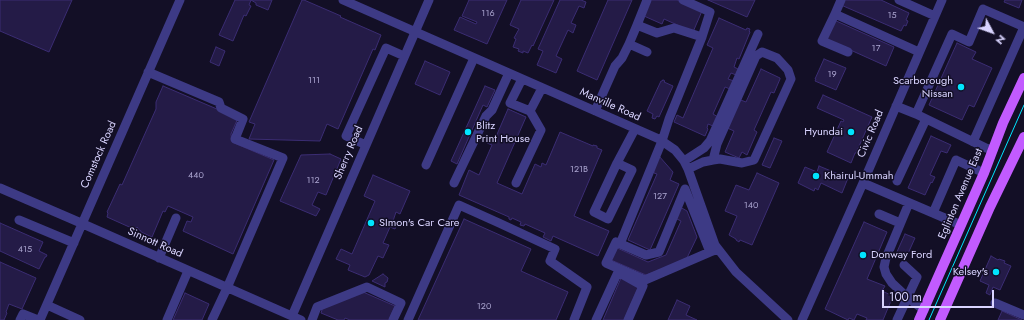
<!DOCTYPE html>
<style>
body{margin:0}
#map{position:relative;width:1024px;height:320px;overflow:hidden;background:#130f26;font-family:Jost,sans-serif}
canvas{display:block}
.north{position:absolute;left:972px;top:12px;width:40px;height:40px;-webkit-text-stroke:3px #130f26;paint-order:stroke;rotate:131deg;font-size:11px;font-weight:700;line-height:16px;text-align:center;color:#d9d4ff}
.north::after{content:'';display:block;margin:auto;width:14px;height:18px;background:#d9d4ff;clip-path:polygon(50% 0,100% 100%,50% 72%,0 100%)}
.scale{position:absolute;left:882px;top:290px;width:112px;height:18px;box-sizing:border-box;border:2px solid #d9d4ff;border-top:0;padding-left:5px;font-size:12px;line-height:14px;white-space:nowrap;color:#d9d4ff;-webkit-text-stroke:3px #130f26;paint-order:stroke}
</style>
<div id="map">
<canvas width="1024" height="320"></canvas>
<div class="north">N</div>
<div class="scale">100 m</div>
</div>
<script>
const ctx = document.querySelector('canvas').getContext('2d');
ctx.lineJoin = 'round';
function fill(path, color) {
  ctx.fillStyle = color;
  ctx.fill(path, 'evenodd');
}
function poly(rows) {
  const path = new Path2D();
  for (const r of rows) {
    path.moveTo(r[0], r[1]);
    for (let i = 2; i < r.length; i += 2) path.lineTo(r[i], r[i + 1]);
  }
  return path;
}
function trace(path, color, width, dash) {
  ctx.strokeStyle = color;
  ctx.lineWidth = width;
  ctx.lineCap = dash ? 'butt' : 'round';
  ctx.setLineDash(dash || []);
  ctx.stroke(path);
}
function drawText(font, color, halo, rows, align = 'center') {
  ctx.font = font + ' Jost,sans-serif';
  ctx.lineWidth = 3;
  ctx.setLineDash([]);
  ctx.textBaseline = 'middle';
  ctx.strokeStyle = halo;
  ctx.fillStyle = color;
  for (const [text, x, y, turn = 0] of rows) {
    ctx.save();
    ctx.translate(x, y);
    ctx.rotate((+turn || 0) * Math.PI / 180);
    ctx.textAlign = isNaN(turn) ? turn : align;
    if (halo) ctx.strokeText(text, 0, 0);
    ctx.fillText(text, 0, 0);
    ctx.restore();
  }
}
const building = poly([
 [0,0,72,0,49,52,0,31,0,0],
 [235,0,272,0,268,10,256,5,256,3,251,0,249,5,251,6,246,16,244,15,233,41,219,35,235,0],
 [302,0,304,0,341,16,340,17,381,35,375,50,373,49,338,129,327,124,320,141,249,139,255,124,249,122,302,0],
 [469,0,507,0,487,44,454,30,460,17,476,24,477,22,462,16,469,0],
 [521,0,554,0,533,46,532,45,528,53,523,51,523,53,518,51,519,49,513,47,516,39,514,38,519,29,510,25,521,0],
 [560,0,581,0,586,2,584,8,579,6,571,23,576,25,573,33,568,30,556,56,562,59,556,73,537,65,543,51,538,49,560,0],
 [608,0,632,0,597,80,577,71,608,0],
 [649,0,677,0,702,11,693,32,664,19,662,24,644,16,649,0],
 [708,0,755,0,747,17,708,0],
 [843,0,881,0,909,13,906,20,908,21,906,26,904,25,901,31,841,5,843,0],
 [1005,0,1022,0,1019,8,1004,2,1005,0],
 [719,18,746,30,747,28,750,29,749,31,750,32,739,59,737,58,734,67,738,69,736,75,731,73,728,79,734,81,730,89,725,87,713,114,718,117,713,126,708,124,707,128,708,129,705,136,674,122,677,115,683,118,713,48,707,45,719,18],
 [834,20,894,47,886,66,826,39,834,20],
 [957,43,976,52,972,59,992,68,974,107,969,105,962,120,929,105,957,43],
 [216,47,225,51,219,66,210,62,216,47],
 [824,59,846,68,836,90,815,81,816,79,815,79,824,59],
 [425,61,450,72,440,95,415,84,425,61],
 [761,69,780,78,780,79,774,93,771,92,754,130,757,132,747,155,742,152,739,158,725,152,734,131,725,127,738,99,746,102,761,69],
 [663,80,665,81,664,82,673,86,659,117,657,116,655,119,652,118,653,114,647,111,661,81,662,81,663,80],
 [163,86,238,118,231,134,232,142,274,160,233,254,183,231,187,221,191,222,193,217,168,206,165,212,163,211,152,237,141,232,141,231,138,229,138,228,137,227,136,230,107,217,108,213,107,212,120,184,122,185,156,109,156,102,163,86],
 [485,86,495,90,487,107,483,105,457,164,451,161,485,86],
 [823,95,872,117,856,153,855,153,851,163,827,152,841,121,843,122,844,120,817,108,823,95],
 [508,109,526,117,497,183,522,194,535,164,541,167,542,163,546,165,560,132,593,146,593,145,597,146,597,148,602,150,574,216,609,231,598,256,553,236,551,241,543,237,545,233,525,224,524,226,520,225,521,222,512,218,511,220,509,219,509,217,459,195,469,170,479,175,492,145,487,143,490,137,495,139,508,109],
 [931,136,951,145,947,153,941,151,930,175,935,177,932,183,931,182,925,195,908,188,931,136],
 [774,138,782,141,770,168,762,165,774,138],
 [330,154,341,159,326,195,318,192,312,205,320,209,316,216,280,201,301,155,330,154],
 [659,156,673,172,670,180,679,184,650,250,628,240,657,174,654,173,653,169,659,156],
 [819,166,848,178,842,193,821,183,818,190,815,188,814,191,798,183,805,167,817,172,819,166],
 [757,173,779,183,752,245,740,240,739,242,736,240,736,239,729,235,737,216,725,211,736,185,749,190,757,173],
 [373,175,410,191,400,214,396,212,393,221,397,224,395,229,390,227,383,243,389,245,383,258,378,256,369,275,365,277,348,270,350,265,336,259,341,249,352,254,375,201,364,196,373,175],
 [680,207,687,211,697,237,686,260,646,275,611,260,615,247,648,262,666,255,681,221,675,218,680,207],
 [464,219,531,249,521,271,568,292,556,320,418,320,464,219],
 [864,222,887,232,867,279,885,286,882,291,893,296,883,320,866,320,867,318,857,314,854,320,849,318,848,320,825,309,864,222],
 [0,223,43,242,39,251,47,255,46,257,45,257,39,269,0,251,0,223],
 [905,234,915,238,906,258,896,254,905,234],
 [991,256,998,260,999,259,1005,261,1004,263,1011,266,1000,290,993,287,990,295,986,293,989,285,980,281,991,256],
 [0,262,36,278,22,309,9,304,6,312,7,313,4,320,0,320,0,262],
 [383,274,388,278,387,282,385,283,385,287,372,281,383,274],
 [621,278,639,286,624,320,603,320,621,278],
 [363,292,395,306,389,320,350,320,345,318,344,320,338,320,321,313,323,307,363,292],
 [185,293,209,304,202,320,173,320,185,293],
 [677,300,690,306,686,315,697,320,668,320,677,300],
 [1002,311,1022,320,998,320,1002,311]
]);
fill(building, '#241b47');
trace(building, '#3b2d73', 1);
trace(poly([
 [343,0,659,139,675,150,684,161,688,169,715,245,736,272,788,320],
 [841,0,835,14,919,52],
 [899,0,935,16],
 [835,14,822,41,848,52],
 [637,25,647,0],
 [629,44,637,25,657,33,674,28,702,37],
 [148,72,219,102,221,108,243,119,235,139,283,158,227,288,212,320],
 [522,79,510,103,530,111],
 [896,106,916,114],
 [595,111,615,66,622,58,629,44,647,52],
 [973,142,1024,27],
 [366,145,346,136,386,48,404,56],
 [993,150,986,148,916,114,952,34,969,42,983,9,1024,27],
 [684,161,704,148,710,141,758,34],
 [617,163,632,170,608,219,594,212,617,163,635,129],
 [426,165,474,58],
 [688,169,703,162,713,160,720,159,742,163,754,160,791,79,788,70,777,58,762,52,756,56,717,144,713,160],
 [897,181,926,119],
 [454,183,486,116,492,110,509,73],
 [516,183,541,130,530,111,542,88],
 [863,183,961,225],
 [0,188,74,220,301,320],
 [909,203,886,258,884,267,886,274,892,283,908,298,924,310],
 [933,213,956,160,984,173],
 [879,214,900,223],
 [19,220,74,243],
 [620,244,662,141,669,119,702,37,710,12,683,0],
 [710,252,685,189,659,252,646,255,616,242,606,263,645,280,710,252,718,249],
 [159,258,176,218],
 [995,303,1024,315],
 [47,305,80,320],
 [292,316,429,0],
 [20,320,23,314,38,320],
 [40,320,180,0],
 [167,320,188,271],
 [312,320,317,307,367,287,401,303,393,320],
 [408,320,459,205,499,223,555,249,550,261,587,287,574,320],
 [596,320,618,272,643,286,628,320],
 [802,320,863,183,942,0],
 [897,320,917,277,904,265]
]), '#3d3a85', 9);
trace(poly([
 [919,320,984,173,1003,123,1024,78],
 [940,320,990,207,1024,137]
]), '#c25bff', 10);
trace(poly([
 [929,320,1024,105]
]), '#00e5ff', 1);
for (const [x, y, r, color] of [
 [961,87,4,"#00e5ff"],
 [468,132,4,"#00e5ff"],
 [851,132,4,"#00e5ff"],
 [816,176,4,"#00e5ff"],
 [371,223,4,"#00e5ff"],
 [863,255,4,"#00e5ff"],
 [996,272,4,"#00e5ff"]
]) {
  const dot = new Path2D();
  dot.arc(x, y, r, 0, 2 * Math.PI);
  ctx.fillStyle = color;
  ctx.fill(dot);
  trace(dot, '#130f26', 1.5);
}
drawText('9px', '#aca6d1', null, [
 ["116",488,14],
 ["15",892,16],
 ["17",876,49],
 ["19",832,75],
 ["111",314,81],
 ["121B",579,170],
 ["440",196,176],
 ["112",313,181],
 ["127",660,197],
 ["140",751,206],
 ["415",25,250],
 ["120",484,307]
]);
drawText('11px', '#d9d4ff', '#130f26', [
 ["Scarborough",953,81,"right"],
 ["Nissan",953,94,"right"],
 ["Blitz",476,126],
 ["Print House",476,139],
 ["Hyundai",843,132,"right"],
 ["Khairul-Ummah",824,176],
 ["SImon's Car Care",379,223],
 ["Donway Ford",871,255],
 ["Kelsey's",988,272,"right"]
], 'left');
drawText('11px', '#d9d4ff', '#130f26', [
 ["Manville Road",610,105,24],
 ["Civic Road",871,134,-67],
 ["Sherry Road",349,153,-67],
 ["Comstock Road",99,155,-66],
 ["Eglinton Avenue East",961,194,-67],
 ["Sinnott Road",155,243,24]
]);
</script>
